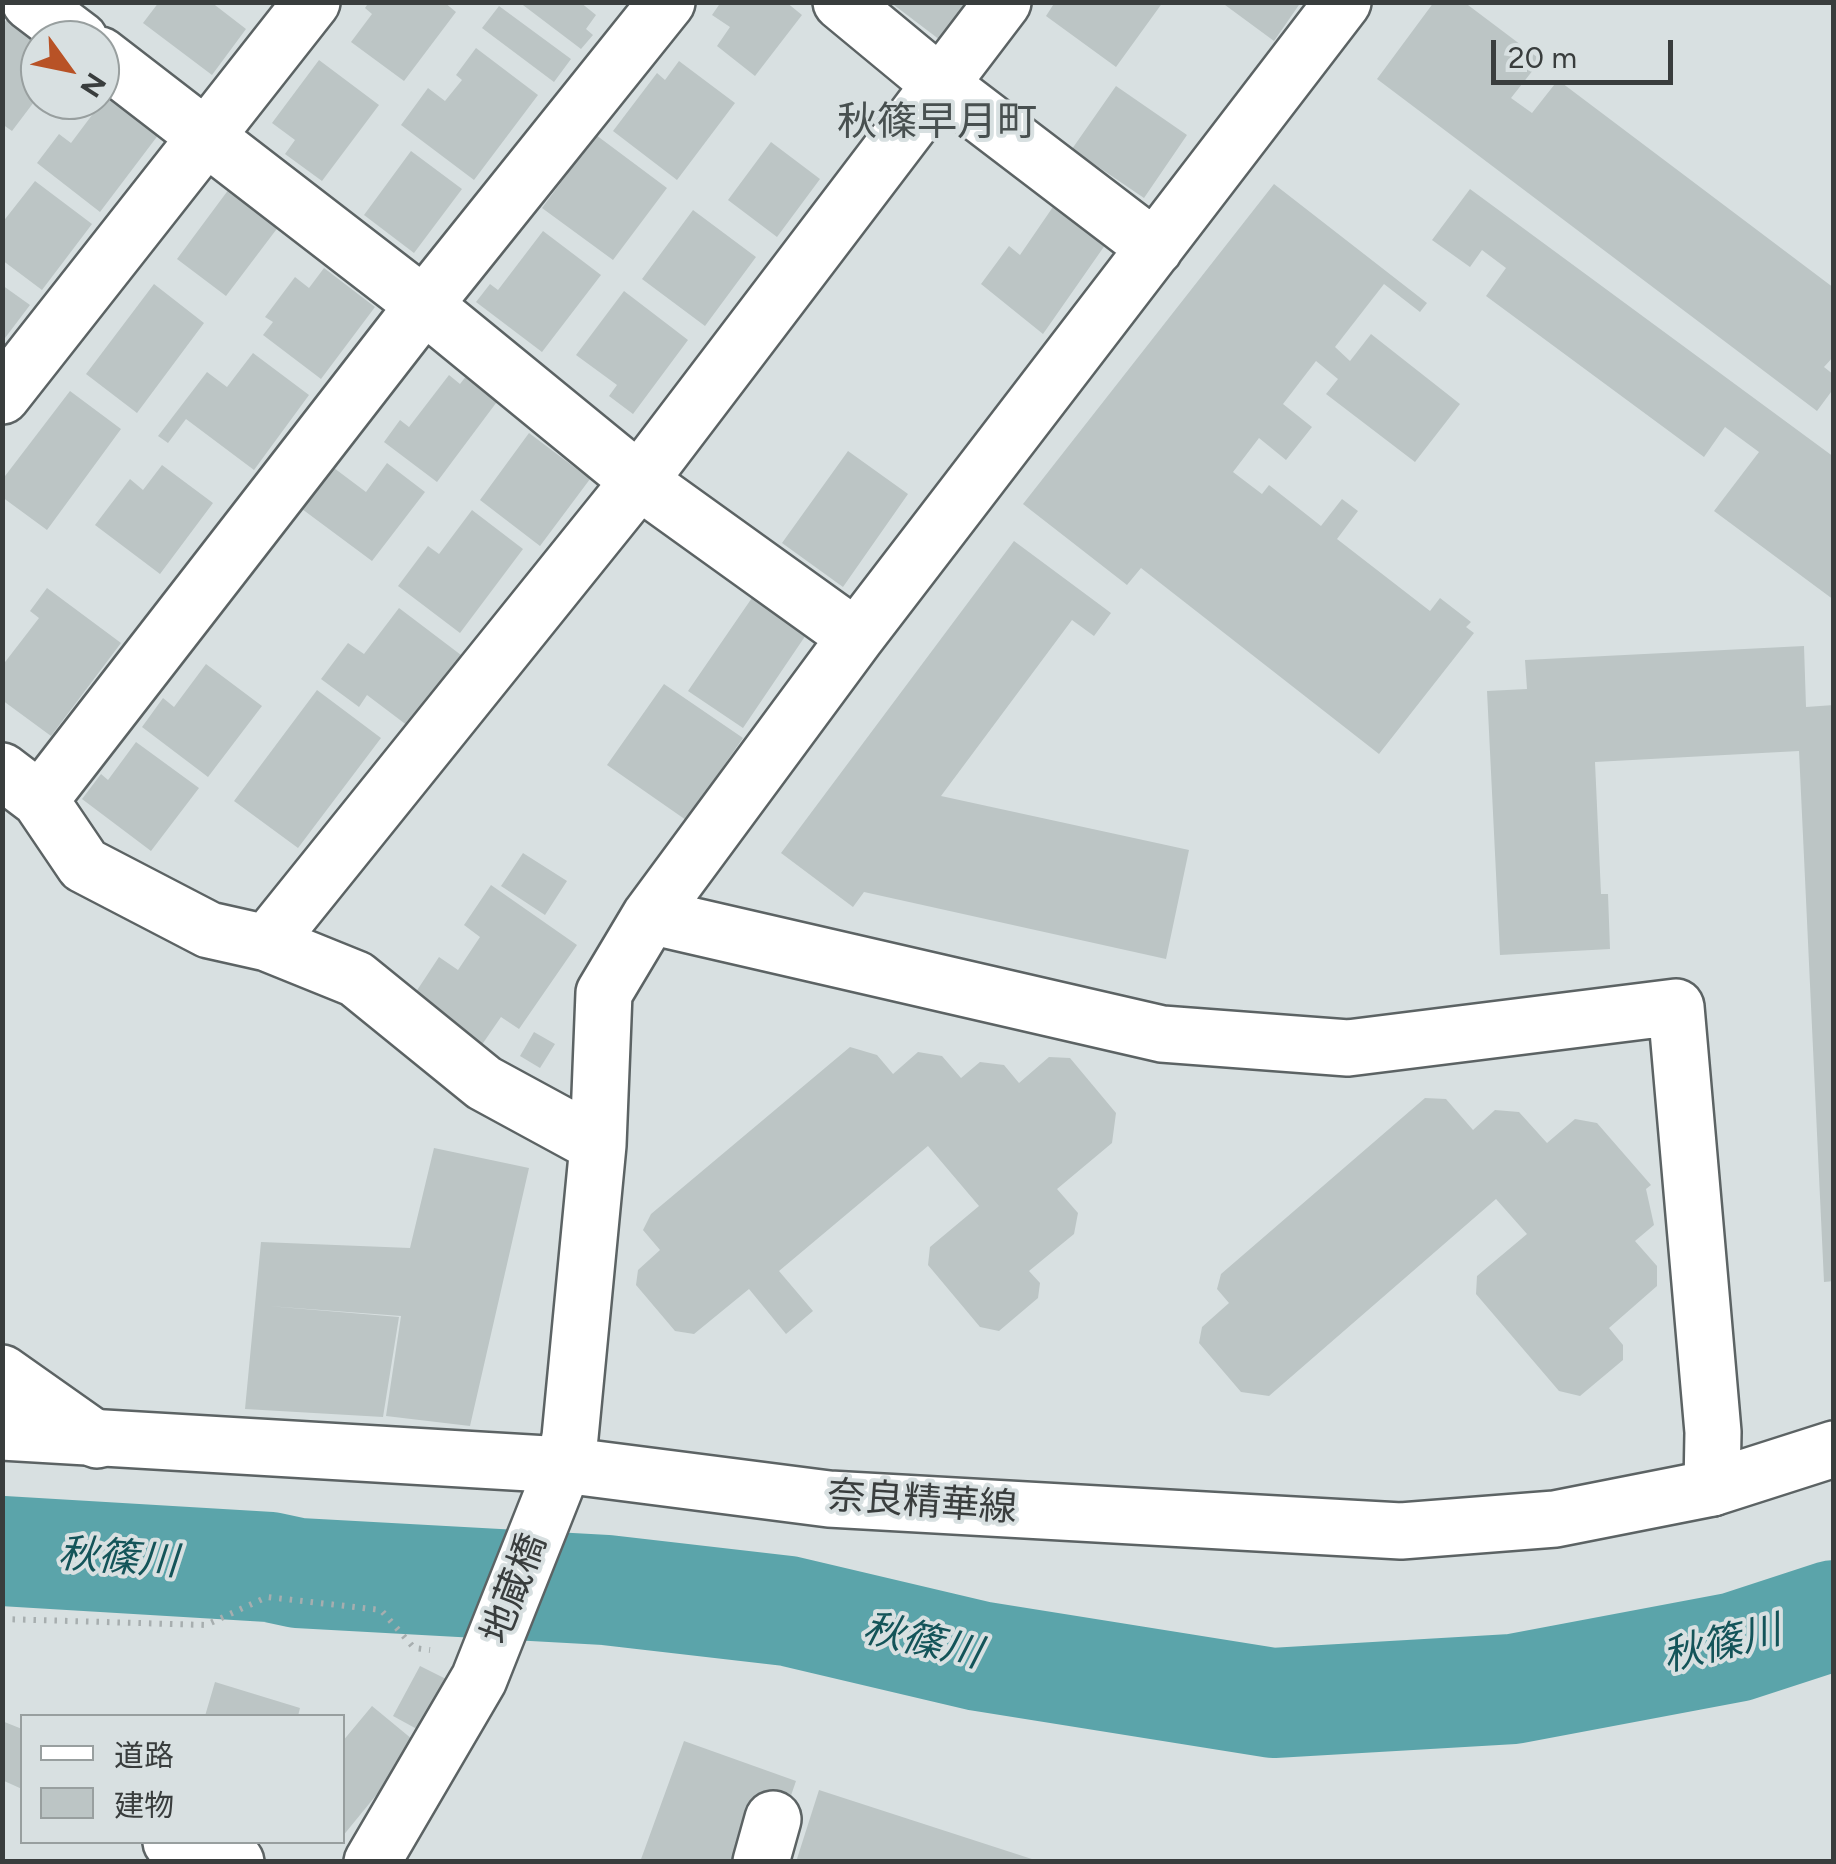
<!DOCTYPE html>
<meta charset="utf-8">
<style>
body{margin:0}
#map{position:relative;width:1836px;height:1864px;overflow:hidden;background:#d8e0e1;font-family:Figtree,"Noto Sans JP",sans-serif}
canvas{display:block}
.frame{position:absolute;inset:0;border:5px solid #393d3d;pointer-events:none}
.legend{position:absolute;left:20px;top:1714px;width:325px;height:130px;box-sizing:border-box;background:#d8e0e1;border:2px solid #989f9f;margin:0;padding:12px 18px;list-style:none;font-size:30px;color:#393d3d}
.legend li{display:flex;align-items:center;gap:20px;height:50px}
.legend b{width:50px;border:2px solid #989f9f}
.north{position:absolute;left:20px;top:20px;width:100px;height:100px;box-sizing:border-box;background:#d8e0e1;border:2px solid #989f9f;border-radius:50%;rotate:123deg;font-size:28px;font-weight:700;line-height:40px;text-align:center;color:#393d3d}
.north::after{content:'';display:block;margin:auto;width:35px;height:45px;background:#b85226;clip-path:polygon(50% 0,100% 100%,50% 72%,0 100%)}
.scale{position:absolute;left:1491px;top:40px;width:182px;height:45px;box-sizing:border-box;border:5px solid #393d3d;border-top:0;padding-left:12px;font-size:30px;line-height:35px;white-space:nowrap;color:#393d3d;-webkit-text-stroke:8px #d8e0e1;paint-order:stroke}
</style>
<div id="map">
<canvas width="1836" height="1864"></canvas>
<div class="frame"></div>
<ul class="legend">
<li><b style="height:12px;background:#fff"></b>道路</li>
<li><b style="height:28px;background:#bcc5c5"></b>建物</li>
</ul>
<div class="north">N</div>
<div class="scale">20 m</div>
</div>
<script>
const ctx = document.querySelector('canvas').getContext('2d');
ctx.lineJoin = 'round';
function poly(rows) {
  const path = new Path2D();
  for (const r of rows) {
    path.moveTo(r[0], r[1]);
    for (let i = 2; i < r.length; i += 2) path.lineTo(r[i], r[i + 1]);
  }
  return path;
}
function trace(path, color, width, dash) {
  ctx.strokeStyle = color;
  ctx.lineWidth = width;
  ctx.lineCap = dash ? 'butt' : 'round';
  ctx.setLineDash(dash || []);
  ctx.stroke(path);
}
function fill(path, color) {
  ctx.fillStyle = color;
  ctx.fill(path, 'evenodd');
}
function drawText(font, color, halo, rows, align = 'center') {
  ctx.font = font + ' Figtree,"Noto Sans JP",sans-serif';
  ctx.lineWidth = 8;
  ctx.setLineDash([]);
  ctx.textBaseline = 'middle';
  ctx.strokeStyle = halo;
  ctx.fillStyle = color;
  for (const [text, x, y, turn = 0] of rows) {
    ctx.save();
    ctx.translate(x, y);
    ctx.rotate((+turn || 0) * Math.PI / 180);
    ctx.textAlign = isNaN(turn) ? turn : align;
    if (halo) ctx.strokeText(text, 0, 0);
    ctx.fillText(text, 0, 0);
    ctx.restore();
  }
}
trace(poly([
 [2,1551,270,1567,298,1573,606,1590,788,1611,979,1656,1273,1703,1513,1689,1736,1647,1834,1615]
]), '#5ba4aa', 110);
fill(poly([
 [159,2,211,2,246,29,212,75,143,23],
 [369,2,444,2,456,12,404,81,351,42,372,14,365,8],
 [519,2,580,2,596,15,586,29,593,35,581,49],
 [721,2,786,2,802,15,755,76,717,46,730,27,712,15],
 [890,2,967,2,940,40],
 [1055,2,1163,2,1116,67,1046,16],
 [1221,2,1301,2,1274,41],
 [1434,2,1464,2,1541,60,1511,98,1532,113,1558,80,1834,288,1834,356,1824,367,1834,375,1834,388,1817,411,1377,79],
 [499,6,571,59,554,82,482,28],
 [7,19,40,43,40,94,12,131,2,124,2,26],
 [476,48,538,95,474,180,401,125,428,88,445,101,462,80,456,75],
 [319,60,379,105,322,181,285,154,295,140,272,123],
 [679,61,735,103,677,180,613,131,657,73,665,80],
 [1116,86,1187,135,1144,198,1072,149],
 [107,95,159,134,100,212,37,163,59,134,71,143],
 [596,135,667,188,613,260,542,208],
 [771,142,820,179,777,237,728,200],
 [411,151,462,189,414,253,364,215],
 [35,181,92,224,42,290,2,260,2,223],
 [1274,184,1427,303,1420,312,1384,284,1335,347,1350,361,1371,334,1460,404,1415,462,1326,394,1338,379,1316,361,1283,404,1312,427,1286,460,1259,438,1233,472,1262,494,1269,485,1321,526,1342,499,1358,511,1337,539,1430,611,1440,598,1471,622,1466,627,1474,633,1379,754,1141,568,1127,585,1023,504],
 [229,189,279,226,226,296,177,259],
 [1470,189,1834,457,1834,600,1714,511,1759,452,1725,427,1704,457,1486,296,1506,268,1482,250,1470,267,1432,240],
 [1057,201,1110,238,1043,334,981,284,1009,246,1020,255],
 [693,210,756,257,705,326,642,279],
 [543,231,601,275,542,352,476,302,490,284,498,290],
 [324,268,375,307,321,379,263,335,273,322,265,317,295,277,309,288],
 [154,284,204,323,137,413,86,374],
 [2,285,30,305,2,342],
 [624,291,688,340,633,414,609,396,617,385,576,355],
 [253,353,309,395,254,470,186,419,168,443,158,436,207,372,227,387],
 [449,375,460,384,467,375,499,399,437,482,384,442,400,420,409,427],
 [70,391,121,429,47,530,2,497,2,480],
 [529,433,590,479,540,546,480,500],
 [848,451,908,494,843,587,782,543],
 [387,463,425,492,372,561,302,509,334,468,366,492],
 [162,465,213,503,160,574,95,525,130,479,143,490],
 [472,510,523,549,460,633,398,586,428,546,439,554],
 [1014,541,1111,613,1094,636,1072,620,941,796,1189,850,1166,959,864,892,853,907,781,853],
 [47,588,121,643,51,736,2,700,2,666,39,618,30,611],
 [756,592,810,629,743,728,688,691],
 [399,608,461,655,408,726,367,695,359,707,321,679,348,643,364,654],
 [1804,646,1806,707,1834,705,1834,1281,1824,1282,1799,751,1595,762,1601,894,1608,894,1610,949,1500,955,1487,691,1527,689,1525,660],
 [206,664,262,706,208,777,142,727,163,698,174,707],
 [664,684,743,738,686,820,607,765],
 [317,690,381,738,298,848,234,801],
 [136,742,199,788,151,851,82,799,101,774,108,780],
 [523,853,567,881,545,915,501,886],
 [491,885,577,945,519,1029,501,1017,479,1049,410,1001,439,957,458,970,480,937,464,925],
 [534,1032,555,1044,540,1068,520,1056],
 [850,1047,877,1055,893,1074,918,1052,942,1056,961,1078,980,1062,1004,1065,1019,1083,1049,1057,1070,1058,1116,1113,1112,1143,1057,1189,1078,1213,1074,1234,1029,1271,1040,1283,1038,1298,999,1331,980,1327,928,1265,930,1247,979,1206,928,1146,779,1271,813,1311,786,1334,749,1289,694,1334,675,1331,636,1285,638,1270,660,1250,643,1230,651,1214],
 [1425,1098,1446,1099,1473,1130,1495,1110,1519,1112,1547,1143,1575,1119,1597,1123,1651,1185,1646,1189,1654,1225,1635,1241,1657,1266,1657,1286,1609,1328,1623,1345,1623,1360,1580,1396,1559,1391,1476,1294,1477,1276,1527,1234,1496,1199,1269,1396,1241,1392,1199,1343,1202,1327,1229,1303,1217,1289,1221,1274],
 [434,1148,529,1168,470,1426,386,1416,401,1316,268,1306,399,1317,383,1417,245,1409,261,1242,410,1248],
 [420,1666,454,1683,426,1734,393,1716],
 [215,1682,300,1708,298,1716,205,1716],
 [372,1706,418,1744,342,1837,342,1742],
 [2,1721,22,1729,22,1789,2,1780],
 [684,1741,796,1781,786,1810,743,1862,640,1862],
 [819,1790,1038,1861,1038,1862,796,1862]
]), '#bcc5c5');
const street = poly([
 [30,2,80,40],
 [841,2,940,84,1155,248],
 [100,55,424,305,639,481,856,637],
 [2,396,312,2],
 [2,771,40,800,84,865,209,930,267,943,356,979,484,1083,598,1145],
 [40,800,424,305,667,2],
 [650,916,1162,1034,1348,1048,1676,1007,1713,1432,1712,1488],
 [267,943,639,481,1003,2],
 [2,1373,97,1440],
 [171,1842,236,1862],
 [372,1862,479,1679,564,1465,570,1437,598,1145,604,993,650,916,856,637,1343,2],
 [761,1862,773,1819]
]);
const primary = poly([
 [2,1432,564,1465,829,1499,1401,1531,1555,1519,1712,1488,1834,1449]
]);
trace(street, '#5c6364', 60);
trace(primary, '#5c6364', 60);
trace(poly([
 [2,1619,206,1625,267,1597,381,1610,414,1648,430,1650]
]), '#a7aeaf', 6, [2.5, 8]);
trace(street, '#fff', 55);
trace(primary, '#fff', 55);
drawText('38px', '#393d3d', '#d8e0e1', [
 ["奈良精華線",922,1503,4],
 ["地蔵橋",515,1589,-69]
]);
drawText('40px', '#485050', '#d8e0e1', [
 ["秋篠早月町",937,123]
]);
drawText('italic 40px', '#145459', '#d8e0e1', [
 ["秋篠川",118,1559,4],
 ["秋篠川",922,1642,13],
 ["秋篠川",1722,1645,-14]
]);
</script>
